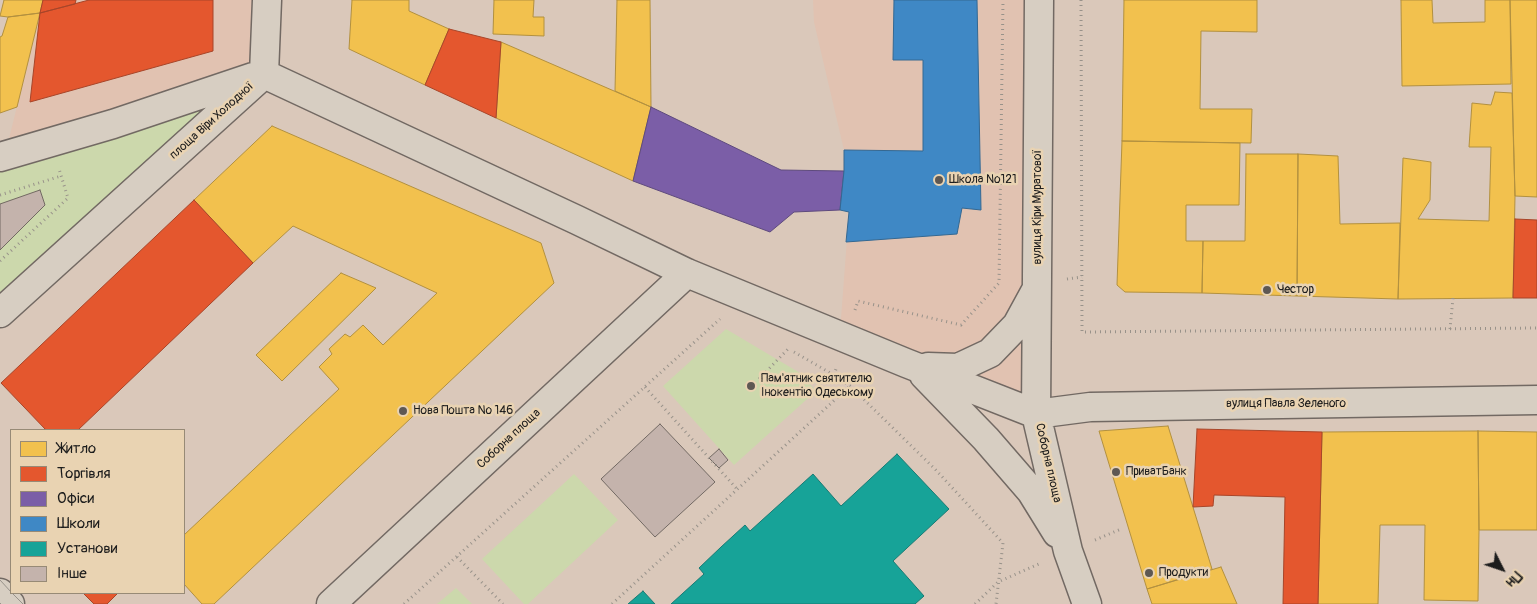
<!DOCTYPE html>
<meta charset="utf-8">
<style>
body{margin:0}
#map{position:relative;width:1537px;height:604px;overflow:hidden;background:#dac8ba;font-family:Pangolin,sans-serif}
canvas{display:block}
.legend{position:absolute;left:10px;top:429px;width:175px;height:165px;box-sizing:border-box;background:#e9d3b2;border:1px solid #978a76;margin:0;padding:6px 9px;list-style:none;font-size:15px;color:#1c1c1c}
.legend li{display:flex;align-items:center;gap:10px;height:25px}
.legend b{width:25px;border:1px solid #978a76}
.north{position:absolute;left:1477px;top:544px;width:50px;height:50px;-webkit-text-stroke:4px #e9d3b2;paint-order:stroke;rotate:131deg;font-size:14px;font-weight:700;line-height:20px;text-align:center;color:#1c1c1c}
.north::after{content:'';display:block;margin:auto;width:18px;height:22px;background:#1c1c1c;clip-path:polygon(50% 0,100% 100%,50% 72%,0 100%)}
</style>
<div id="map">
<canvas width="1537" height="604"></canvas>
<ul class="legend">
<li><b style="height:14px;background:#f2c14e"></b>Житло</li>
<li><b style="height:14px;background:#e4572e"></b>Торгівля</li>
<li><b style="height:14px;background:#7b5ea7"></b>Офіси</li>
<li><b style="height:14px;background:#3f88c5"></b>Школи</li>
<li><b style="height:14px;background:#17a398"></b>Установи</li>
<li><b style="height:14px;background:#c4b3ac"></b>Інше</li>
</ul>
<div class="north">Пн</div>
</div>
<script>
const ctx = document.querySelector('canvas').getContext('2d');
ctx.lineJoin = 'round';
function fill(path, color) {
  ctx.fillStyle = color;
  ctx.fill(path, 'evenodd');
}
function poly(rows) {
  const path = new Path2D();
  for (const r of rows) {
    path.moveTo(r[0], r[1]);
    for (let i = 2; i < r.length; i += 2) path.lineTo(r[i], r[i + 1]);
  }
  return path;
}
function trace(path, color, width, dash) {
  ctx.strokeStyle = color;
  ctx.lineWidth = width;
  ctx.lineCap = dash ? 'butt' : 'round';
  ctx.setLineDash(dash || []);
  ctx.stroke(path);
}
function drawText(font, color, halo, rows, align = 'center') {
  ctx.font = font + ' Pangolin,sans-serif';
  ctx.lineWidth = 5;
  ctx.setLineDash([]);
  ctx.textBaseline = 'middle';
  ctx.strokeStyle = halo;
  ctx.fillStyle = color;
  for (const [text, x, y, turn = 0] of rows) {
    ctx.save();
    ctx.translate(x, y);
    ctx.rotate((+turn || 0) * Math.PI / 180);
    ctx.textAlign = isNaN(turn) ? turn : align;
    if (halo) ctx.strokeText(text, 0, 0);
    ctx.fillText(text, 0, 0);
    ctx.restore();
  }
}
fill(poly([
 [43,0,265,0,262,73,7,147],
 [813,0,1037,0,1034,412,840,332,849,212,840,210,844,150,814,22]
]), '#e1c2b1');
fill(poly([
 [264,74,0,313,0,157],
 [726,329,800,373,816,391,734,465,663,386],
 [574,474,618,520,528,604,524,604,482,559],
 [456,588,472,604,437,604]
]), '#ccd8ac');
const homes = poly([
 [4,0,43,0,40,13,8,17,0,16,4,0],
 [352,0,409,0,409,11,449,29,425,85,349,49,352,0],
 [494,0,534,0,533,17,544,17,544,36,493,34,494,0],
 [617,0,650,0,651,107,615,91,617,0],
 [1124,0,1257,0,1257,32,1201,31,1200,109,1252,109,1251,143,1122,141,1124,0],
 [1401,0,1432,0,1433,23,1485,22,1485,0,1510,0,1511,84,1402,86,1401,0],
 [1510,0,1537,0,1537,197,1515,196,1510,0],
 [40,13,17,107,0,113,0,37,2,36,8,17,40,13],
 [501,42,651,107,633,181,496,118,501,42],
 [1495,92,1512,93,1515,196,1513,298,1398,299,1403,158,1431,162,1430,200,1418,219,1489,221,1491,147,1469,147,1472,103,1491,105,1495,92],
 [272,126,541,243,554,283,214,604,202,604,184,584,184,535,339,389,319,367,332,354,329,349,345,334,350,337,363,325,383,345,437,293,293,226,253,263,194,200,272,126],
 [1122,141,1240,143,1239,205,1186,205,1186,241,1203,241,1202,293,1125,292,1117,285,1122,141],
 [1246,154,1298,154,1297,296,1202,293,1203,241,1245,241,1246,154],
 [1298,154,1338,156,1340,224,1400,223,1398,299,1297,296,1298,154],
 [341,273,376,288,282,381,256,355,341,273],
 [1168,426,1212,569,1147,589,1099,431,1168,426],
 [1478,431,1479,530,1478,601,1424,600,1425,525,1380,525,1378,604,1318,604,1322,432,1478,431],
 [1478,431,1537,432,1537,530,1479,530,1478,431],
 [1221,567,1237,604,1152,604,1147,589,1221,567]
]);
fill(homes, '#f2c14e');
trace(homes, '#b2903f', 1);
const shops = poly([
 [43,0,76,0,75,4,40,13,43,0],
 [89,0,213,0,213,51,30,102,40,13,89,0],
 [449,29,501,42,496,118,425,85,449,29],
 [194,200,253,263,78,430,46,430,1,383,194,200],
 [1515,219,1537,220,1537,298,1513,298,1515,219],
 [1197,429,1322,432,1318,604,1283,604,1285,497,1214,495,1213,506,1193,507,1197,429],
 [83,593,118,593,107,604,94,604,83,593]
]);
fill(shops, '#e4572e');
trace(shops, '#a84529', 1);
const offices = poly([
 [651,107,781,170,844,171,840,210,794,212,770,232,633,181,651,107]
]);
fill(offices, '#7b5ea7');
trace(offices, '#5e4a7d', 1);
const schools = poly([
 [894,0,977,0,981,210,962,208,957,234,846,242,849,212,840,210,844,171,844,150,923,151,923,60,893,60,894,0]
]);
fill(schools, '#3f88c5');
trace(schools, '#346892', 1);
const public = poly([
 [897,454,949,509,893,561,924,596,915,604,671,604,704,574,699,568,721,547,745,525,750,531,813,474,841,506,897,454],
 [643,591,655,604,628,604,643,591]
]);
fill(public, '#17a398');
trace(public, '#187a73', 1);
const building = poly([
 [40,190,45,205,0,250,0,204,40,190],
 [660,424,715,482,655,537,601,479,660,424],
 [719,449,728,460,719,468,709,458,719,449]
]);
fill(building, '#c4b3ac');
trace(building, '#726963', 1);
const minor = poly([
 [1039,0,1036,414,1068,551,1087,604],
 [264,74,577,220,687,273,906,363,1036,414,1090,407,1537,400],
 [264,74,267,0],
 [0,157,113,124,253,77],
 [0,313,264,74],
 [928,367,958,368,990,353,1017,325,1035,292],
 [924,375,986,439,1031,491,1057,533],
 [331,604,687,273]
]);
const major = poly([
 [0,593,10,604]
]);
trace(minor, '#726963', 31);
trace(major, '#726963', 31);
trace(poly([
 [1081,0,1082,332,1537,328],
 [0,195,61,176],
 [0,261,68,198,59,169],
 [1067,279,1082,277],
 [855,310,858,301,961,325,999,283,1003,0],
 [1450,329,1453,298],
 [794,352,834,375,850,386,935,469,1003,543,996,604],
 [834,375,837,366],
 [759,379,789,348],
 [645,387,737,489],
 [1095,540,1121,529],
 [457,557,503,604],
 [404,604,720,319],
 [612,604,850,386],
 [975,604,998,582,1041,563]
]), '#98928a', 3, [1, 4]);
trace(minor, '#d7cec2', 28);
trace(major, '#d7cec2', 28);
trace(poly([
 [0,580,11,592],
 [12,593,23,604],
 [0,603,1,604]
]), '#98928a', 1);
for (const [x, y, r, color] of [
 [939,180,5,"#5e5853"],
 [1267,290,5,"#5e5853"],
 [751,386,5,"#5e5853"],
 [403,411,5,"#5e5853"],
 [1116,472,5,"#5e5853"],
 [1149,573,5,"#5e5853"]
]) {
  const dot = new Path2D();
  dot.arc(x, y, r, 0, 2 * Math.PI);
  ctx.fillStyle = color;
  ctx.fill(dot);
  trace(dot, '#e9d3b2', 2);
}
drawText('12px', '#1c1c1c', '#e9d3b2', [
 ["площа Віри Холодної",212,121,-42],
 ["вулиця Кіри Муратової",1038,207,-90],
 ["вулиця Павла Зеленого",1286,404],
 ["Соборна площа",509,439,-43],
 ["Соборна площа",1048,463,77]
]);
drawText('12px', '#1c1c1c', '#e9d3b2', [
 ["Школа №121",949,180],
 ["Честор",1277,290],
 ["Пам'ятник святителю",761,379],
 ["Інокентію Одеському",761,393],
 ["Нова Пошта № 146",413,411],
 ["ПриватБанк",1126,472],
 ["Продукти",1159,573]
], 'left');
</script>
